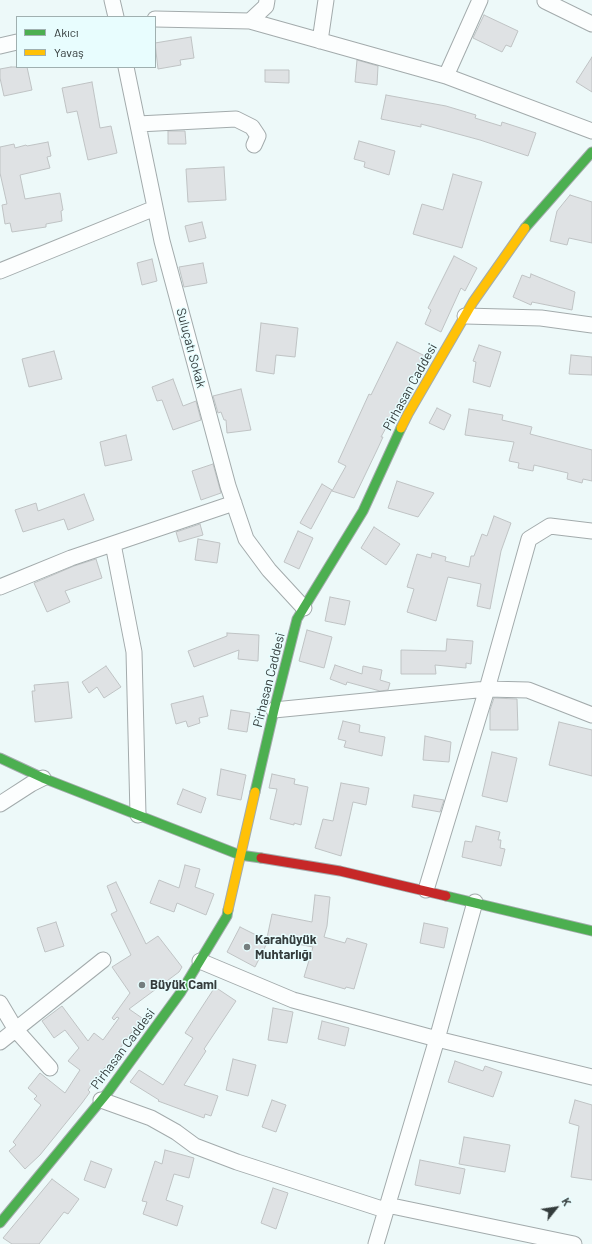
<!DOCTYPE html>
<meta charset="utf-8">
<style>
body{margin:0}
#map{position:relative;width:592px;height:1244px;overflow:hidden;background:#edf9f9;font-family:Barlow,sans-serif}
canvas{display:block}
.legend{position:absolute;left:16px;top:16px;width:140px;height:52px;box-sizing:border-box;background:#e8fdfe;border:1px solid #a0b0b0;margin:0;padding:5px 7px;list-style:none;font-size:12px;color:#343c3c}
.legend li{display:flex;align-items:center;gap:8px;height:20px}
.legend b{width:20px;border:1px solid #a0b0b0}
.north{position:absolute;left:536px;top:1188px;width:40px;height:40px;-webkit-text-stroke:3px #e8fdfe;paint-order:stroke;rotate:60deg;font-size:11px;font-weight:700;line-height:16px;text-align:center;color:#343c3c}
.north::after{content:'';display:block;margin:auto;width:14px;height:18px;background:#343c3c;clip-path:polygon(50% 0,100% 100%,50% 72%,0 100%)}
</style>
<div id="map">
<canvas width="592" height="1244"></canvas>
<ul class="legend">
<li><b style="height:5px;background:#4caf50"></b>Akıcı</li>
<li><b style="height:5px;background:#ffc107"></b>Yavaş</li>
</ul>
<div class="north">K</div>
</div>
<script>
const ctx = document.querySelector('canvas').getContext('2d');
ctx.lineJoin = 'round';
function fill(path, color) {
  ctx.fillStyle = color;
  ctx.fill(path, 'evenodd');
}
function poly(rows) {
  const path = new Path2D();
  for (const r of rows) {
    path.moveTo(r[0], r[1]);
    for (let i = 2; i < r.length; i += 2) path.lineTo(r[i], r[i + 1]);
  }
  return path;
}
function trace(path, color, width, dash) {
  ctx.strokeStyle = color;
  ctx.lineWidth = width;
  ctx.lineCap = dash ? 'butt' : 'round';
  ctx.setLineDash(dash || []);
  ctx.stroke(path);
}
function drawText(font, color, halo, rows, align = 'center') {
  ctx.font = font + ' Barlow,sans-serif';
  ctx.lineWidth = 3;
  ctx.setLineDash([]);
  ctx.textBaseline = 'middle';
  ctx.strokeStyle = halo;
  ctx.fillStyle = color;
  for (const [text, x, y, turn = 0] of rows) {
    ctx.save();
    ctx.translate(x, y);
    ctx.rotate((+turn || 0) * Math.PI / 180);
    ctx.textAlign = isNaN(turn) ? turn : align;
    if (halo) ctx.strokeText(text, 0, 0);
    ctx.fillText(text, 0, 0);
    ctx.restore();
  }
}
const building = poly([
 [484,15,518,31,511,47,506,45,502,52,473,38,484,15],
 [191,37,194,58,180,60,181,65,158,69,155,43,191,37],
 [592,57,592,92,576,82,592,57],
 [357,60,378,66,377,85,355,82,357,60],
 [11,67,27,67,32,90,4,96,0,78,0,69,11,67],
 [265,70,289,70,289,83,265,82,265,70],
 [92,82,100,128,111,126,117,153,88,160,77,111,67,113,62,88,92,82],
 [386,95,446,106,476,115,475,118,501,126,502,122,536,133,528,156,480,140,421,124,421,127,381,119,386,95],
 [168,131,185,131,186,144,168,144,168,131],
 [359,141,395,151,389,175,364,167,365,162,354,159,359,141],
 [48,142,51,156,47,157,50,168,20,175,25,199,60,193,63,210,61,211,62,221,46,224,46,227,12,232,10,223,5,224,2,205,7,204,0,173,0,147,14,144,15,148,26,145,27,146,48,142],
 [224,167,226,200,188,202,186,169,224,167],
 [453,174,482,182,462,248,413,234,422,204,443,210,453,174],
 [570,195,592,202,592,243,569,238,567,245,550,241,557,211,570,195],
 [202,222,206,238,189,242,185,226,202,222],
 [454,256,477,268,465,291,461,288,441,332,425,324,431,310,428,308,454,256],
 [152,259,157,281,142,285,137,263,152,259],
 [203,263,207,283,184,287,179,267,203,263],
 [531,274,575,292,572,310,532,302,531,305,513,297,522,275,530,278,531,274],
 [261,323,298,328,295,357,276,355,274,374,256,371,261,323],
 [397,342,425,356,381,437,383,437,377,450,354,498,332,491,346,466,338,462,369,394,371,395,397,342],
 [479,345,501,352,490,387,473,382,476,362,473,361,479,345],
 [54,351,62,379,29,387,22,359,54,351],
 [571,355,592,357,592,375,569,374,571,355],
 [173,379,183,406,196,401,201,420,173,430,162,400,157,401,152,387,173,379],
 [241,389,251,430,227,433,226,420,224,420,221,412,218,413,213,396,241,389],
 [437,408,451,415,444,430,429,423,437,408],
 [469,409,503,415,502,420,532,427,530,434,592,450,592,481,583,479,582,483,567,479,568,473,534,465,533,471,518,468,519,463,509,461,514,442,465,435,469,409],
 [126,435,132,460,105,466,100,442,126,435],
 [213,464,221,493,201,500,192,471,213,464],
 [397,481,434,493,418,517,388,508,397,481],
 [322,484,332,490,311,529,300,523,322,484],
 [84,494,94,520,68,530,64,519,23,532,15,510,36,503,38,511,84,494],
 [494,516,511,523,501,551,490,609,477,606,481,584,448,577,436,621,407,612,414,589,407,587,417,554,431,558,432,553,446,557,445,561,469,567,471,556,474,556,482,534,487,536,494,516],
 [200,524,203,535,179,542,176,532,200,524],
 [374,527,400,544,386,565,361,548,374,527],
 [298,531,313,538,299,569,284,562,298,531],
 [198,539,220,543,217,563,195,560,198,539],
 [96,559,102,578,65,591,70,602,47,612,34,583,74,566,96,559],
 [330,597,350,601,345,625,325,621,330,597],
 [307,630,332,637,324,668,299,661,307,630],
 [227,633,259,635,258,661,238,659,239,650,194,667,188,651,227,636,227,633],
 [447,639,473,641,471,664,466,663,466,668,435,665,436,674,401,674,401,650,446,651,447,639],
 [335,665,362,674,363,666,382,670,380,680,390,683,388,690,380,691,347,682,346,685,330,679,335,665],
 [106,666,121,687,104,698,97,687,89,693,82,682,106,666],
 [68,682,72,718,35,722,32,691,35,691,34,685,68,682],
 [203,696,208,716,199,718,200,723,188,727,186,721,176,724,171,704,203,696],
 [494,698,517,699,518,730,490,730,490,710,494,698],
 [231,710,250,713,247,732,228,729,231,710],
 [343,721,360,725,359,732,385,737,382,756,344,747,346,741,338,739,343,721],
 [559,722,592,730,592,776,549,765,559,722],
 [425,736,451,742,449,762,423,760,425,736],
 [492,752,517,758,507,802,482,796,492,752],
 [221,769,246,775,241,800,217,795,221,769],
 [272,774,295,779,294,784,308,787,301,825,294,823,294,825,270,819,277,789,269,788,272,774],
 [341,783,369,788,366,805,353,802,341,856,315,848,323,819,333,821,341,783],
 [183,789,206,798,201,813,177,804,183,789],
 [414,795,444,800,440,812,412,807,414,795],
 [476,826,500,832,498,840,501,840,500,848,505,849,501,866,462,857,465,841,472,842,476,826],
 [185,865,200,869,195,887,214,894,206,915,177,903,174,912,150,903,159,880,179,888,185,865],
 [116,882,146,944,158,936,182,967,179,972,129,1009,142,1018,115,1055,118,1057,109,1069,105,1067,88,1090,90,1092,82,1103,40,1155,25,1169,9,1151,16,1145,13,1142,41,1105,34,1099,37,1096,28,1088,40,1073,65,1093,80,1070,68,1061,79,1048,65,1030,54,1038,42,1021,62,1006,88,1041,94,1033,103,1040,119,1018,117,1017,114,1020,112,1018,130,993,112,967,131,955,111,914,117,911,107,886,116,882],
 [315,895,330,897,327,926,324,937,345,943,347,938,367,944,354,989,346,987,345,989,304,977,313,947,267,938,272,914,312,922,315,895],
 [56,922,64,946,45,952,37,928,56,922],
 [424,923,448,928,444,948,420,943,424,923],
 [240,927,268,941,255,967,227,952,240,927],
 [215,987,236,1001,204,1049,206,1051,184,1085,218,1096,211,1116,205,1114,204,1118,158,1101,159,1100,130,1082,139,1070,163,1085,193,1038,185,1033,215,987],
 [273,1008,293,1012,287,1043,268,1040,273,1008],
 [322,1021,349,1028,345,1046,318,1039,322,1021],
 [233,1059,256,1065,248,1096,226,1090,233,1059],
 [455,1061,483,1071,485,1066,502,1072,493,1097,448,1082,455,1061],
 [272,1100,286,1105,276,1132,262,1127,272,1100],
 [575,1100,592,1105,592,1180,571,1177,579,1126,569,1123,575,1100],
 [464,1137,510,1145,505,1172,459,1164,464,1137],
 [165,1150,194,1158,189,1178,174,1174,166,1200,183,1206,177,1226,143,1214,147,1202,142,1201,155,1161,162,1164,165,1150],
 [420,1160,465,1169,460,1194,415,1185,420,1160],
 [91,1161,112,1169,105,1188,84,1180,91,1161],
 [52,1179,79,1199,68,1214,64,1212,39,1244,12,1244,3,1238,52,1179],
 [273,1188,288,1193,276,1229,261,1223,273,1188]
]);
fill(building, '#dfe2e4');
trace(building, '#bfc3c4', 1);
const street = poly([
 [112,0,116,17],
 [545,1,592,24],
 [155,19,250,21,266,6,267,0],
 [250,21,446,76,480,0],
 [320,41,326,0],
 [0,46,17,42],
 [126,67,162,241,228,486,246,539,269,570,304,608],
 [446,76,592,131],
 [138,124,236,119,252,127,258,136,254,145],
 [0,271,155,208],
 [465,316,541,318,592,325],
 [113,544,134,652,138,815],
 [0,587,71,558,234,503],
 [274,710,487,689,528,690,592,715],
 [0,804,31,784,43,778],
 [426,890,487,689,529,539,550,526,592,531],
 [200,961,293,1000,437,1039,592,1077],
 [0,1003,16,1030,50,1068],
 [0,1042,103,960],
 [101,1100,151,1118,176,1132,195,1146,237,1162,385,1210],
 [387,1205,574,1244],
 [376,1244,437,1039,475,902]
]);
const fast = poly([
 [525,228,592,152],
 [0,758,43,778,240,855,261,858],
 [255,792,274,710,297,619,363,511,401,428],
 [446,896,592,931],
 [0,1223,108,1092,181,992,227,916,228,910]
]);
const slow = poly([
 [401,428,408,414,473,302,525,228],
 [228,910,255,792]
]);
const jam = poly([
 [261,858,340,871,446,896]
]);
trace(street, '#a3abac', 17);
trace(fast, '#a3abac', 11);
trace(slow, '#a3abac', 11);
trace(jam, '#a3abac', 11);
trace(street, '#fcfefe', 15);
trace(fast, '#4caf50', 9);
trace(slow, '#ffc107', 9);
trace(jam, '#c62828', 9);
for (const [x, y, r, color] of [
 [247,947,4,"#757e7e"],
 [142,985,4,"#757e7e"]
]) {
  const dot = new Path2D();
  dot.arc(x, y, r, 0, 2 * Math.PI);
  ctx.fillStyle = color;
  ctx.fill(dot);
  trace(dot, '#e8fdfe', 1.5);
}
drawText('13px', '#343c3c', '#e8fdfe', [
 ["Suluçatı Sokak",191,348,75],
 ["Pirhasan Caddesi",410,387,-61],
 ["Pirhasan Caddesi",269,680,-76],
 ["Pirhasan Caddesi",123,1049,-53]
]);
drawText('bold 13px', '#343c3c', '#e8fdfe', [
 ["Karahüyük",255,940],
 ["Muhtarlığı",255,955],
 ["Büyük Cami",150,985]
], 'left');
</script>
